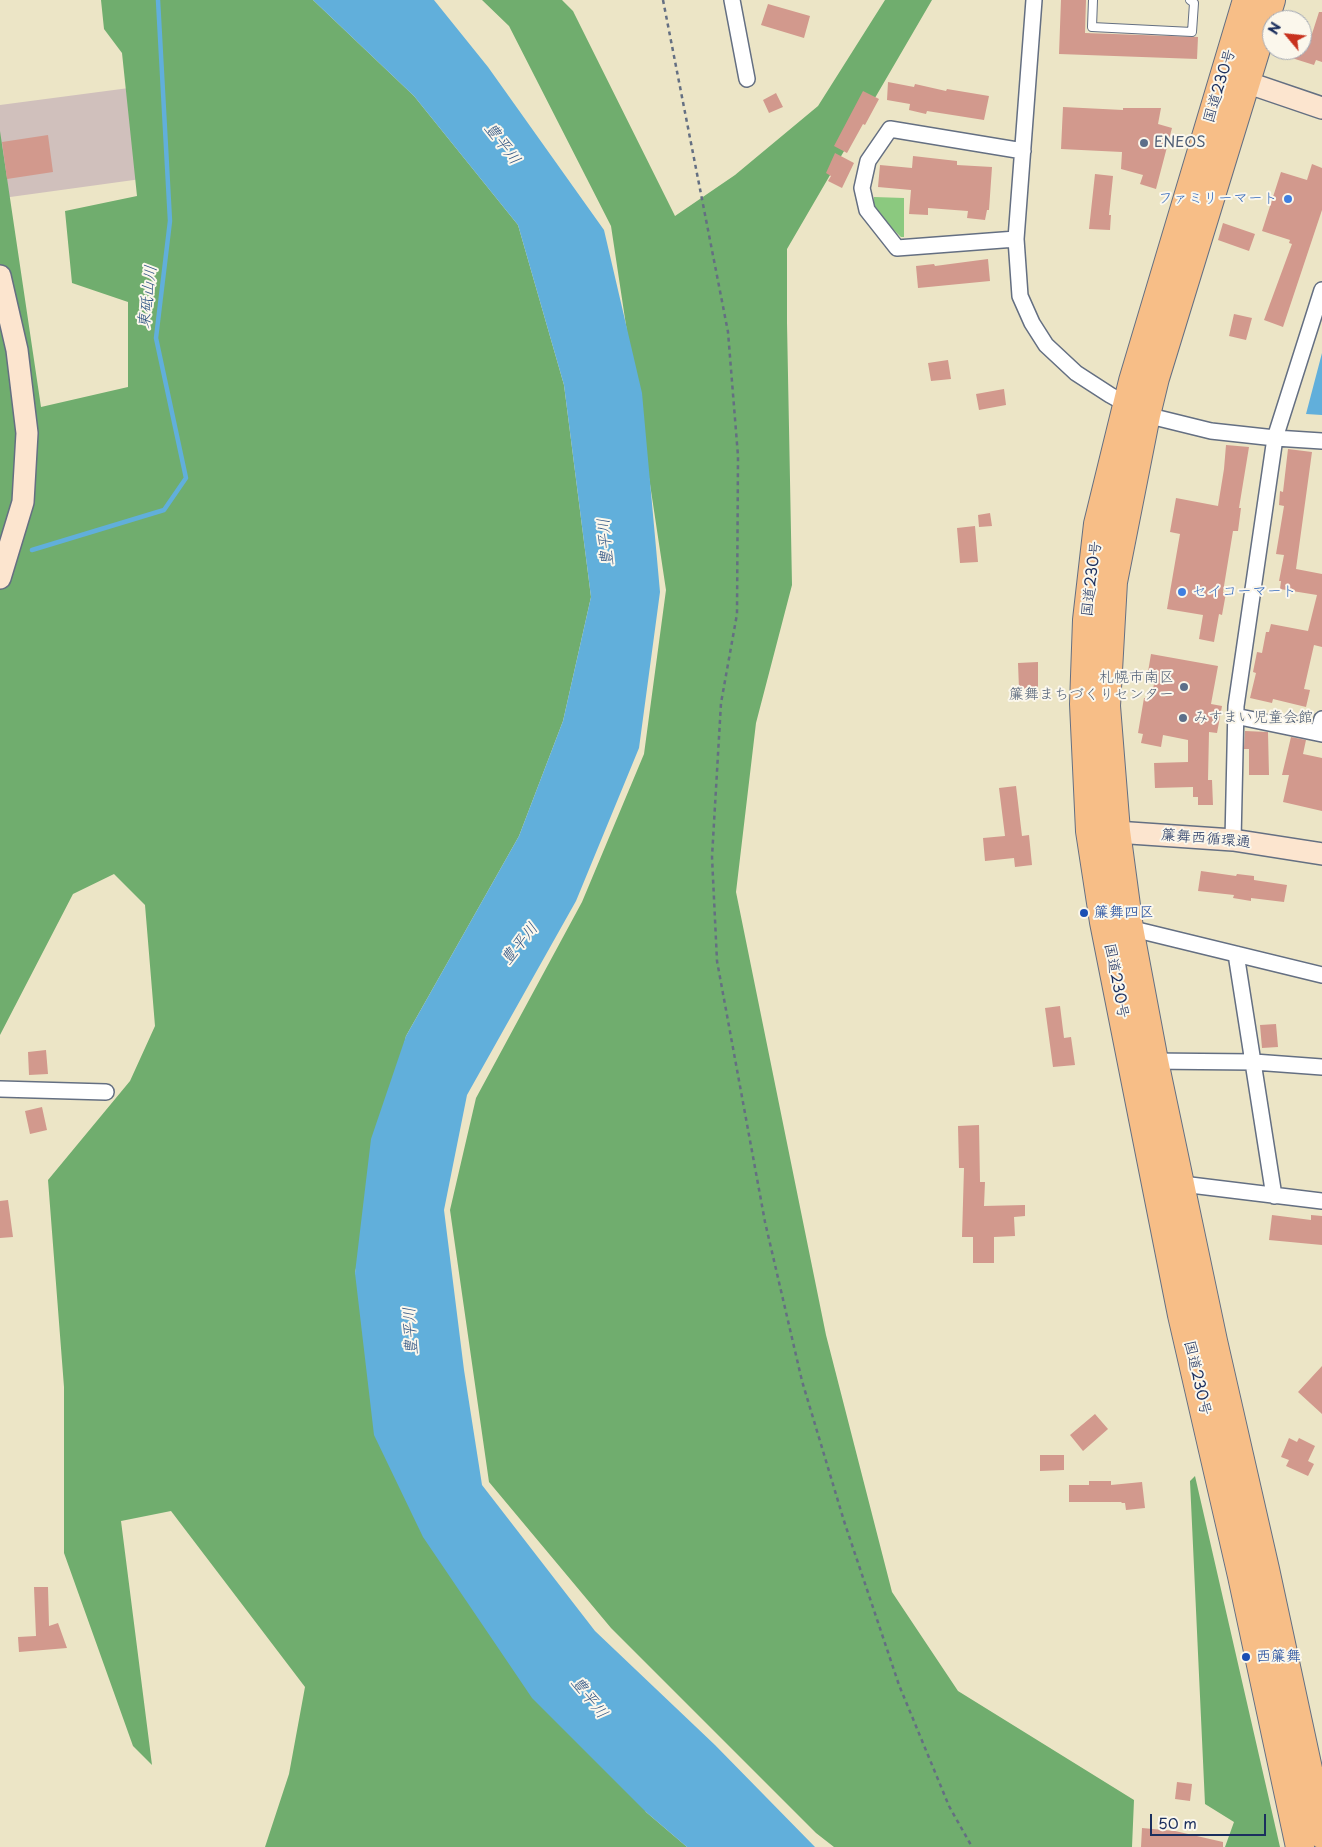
<!DOCTYPE html>
<meta charset="utf-8">
<style>
body{margin:0}
#map{position:relative;width:1322px;height:1847px;overflow:hidden;background:#ece5c6;font-family:"Playpen Sans",sans-serif}
canvas{display:block}
.north{position:absolute;left:1262px;top:10px;width:50px;height:50px;box-sizing:border-box;background:#fbf7ec;border:1px solid #a1a7b3;border-radius:50%;rotate:298deg;font-size:14px;font-weight:700;line-height:20px;text-align:center;color:#1b2f5e}
.north::after{content:'';display:block;margin:auto;width:18px;height:22px;background:#c8321e;clip-path:polygon(50% 0,100% 100%,50% 72%,0 100%)}
.scale{position:absolute;left:1150px;top:1814px;width:116px;height:22px;box-sizing:border-box;border:2px solid #1b2f5e;border-top:0;padding-left:6px;font-size:15px;line-height:18px;white-space:nowrap;color:#1b2f5e;-webkit-text-stroke:4px #fbf7ec;paint-order:stroke}
</style>
<div id="map">
<canvas width="1322" height="1847"></canvas>
<div class="north">N</div>
<div class="scale">50 m</div>
</div>
<script>
const ctx = document.querySelector('canvas').getContext('2d');
ctx.lineJoin = 'round';
function fill(path, color) {
  ctx.fillStyle = color;
  ctx.fill(path, 'evenodd');
}
function poly(rows) {
  const path = new Path2D();
  for (const r of rows) {
    path.moveTo(r[0], r[1]);
    for (let i = 2; i < r.length; i += 2) path.lineTo(r[i], r[i + 1]);
  }
  return path;
}
function trace(path, color, width, dash) {
  ctx.strokeStyle = color;
  ctx.lineWidth = width;
  ctx.lineCap = dash ? 'butt' : 'round';
  ctx.setLineDash(dash || []);
  ctx.stroke(path);
}
function drawText(font, color, halo, rows, align = 'center') {
  ctx.font = font + ' "Playpen Sans","Klee One",sans-serif';
  ctx.lineWidth = 4;
  ctx.setLineDash([]);
  ctx.textBaseline = 'middle';
  ctx.strokeStyle = halo;
  ctx.fillStyle = color;
  for (const [text, x, y, turn = 0] of rows) {
    ctx.save();
    ctx.translate(x, y);
    ctx.rotate((+turn || 0) * Math.PI / 180);
    ctx.textAlign = isNaN(turn) ? turn : align;
    if (halo) ctx.strokeText(text, 0, 0);
    ctx.fillText(text, 0, 0);
    ctx.restore();
  }
}
fill(poly([
 [129,88,141,179,3,198,0,177,0,105]
]), '#d0c0bc');
fill(poly([
 [874,197,904,198,904,237,901,237,872,209]
]), '#8bc97f');
fill(poly([
 [101,0,313,0,414,96,518,225,564,385,591,597,563,721,519,836,406,1036,355,1273,646,1812,687,1847,265,1847,289,1774,305,1687,171,1511,121,1521,152,1765,133,1746,64,1553,64,1387,48,1180,130,1081,155,1026,145,905,114,874,73,894,0,1035,0,131,41,407,128,387,128,302,72,283,65,211,137,196,122,53,104,29],
 [482,0,562,0,573,11,675,216,735,175,818,106,885,0,932,0,787,249,787,323,792,585,756,723,736,892,826,1335,892,1592,958,1691,1134,1800,1132,1847,834,1847,816,1833,611,1628,489,1482,450,1210,476,1098,582,902,644,754,666,590,611,226,509,26],
 [1195,1476,1280,1847,1225,1847,1234,1822,1205,1804,1190,1481]
]), '#70ad6e');
fill(poly([
 [313,0,434,0,488,67,604,230,642,393,660,592,639,748,576,901,467,1095,444,1210,464,1370,482,1485,595,1631,715,1745,815,1847,687,1847,646,1812,532,1698,423,1537,374,1435,355,1273,371,1139,406,1036,519,836,563,721,591,597,564,385,518,225,414,96],
 [1322,353,1322,415,1306,414]
]), '#61afdb');
trace(poly([
 [32,550,164,510,186,478,156,338,170,221,158,0]
]), '#61afdb', 4.5);
fill(poly([
 [1061,0,1086,0,1085,33,1198,37,1197,59,1059,54],
 [768,4,810,16,804,38,761,25],
 [1319,12,1322,12,1322,62,1316,60,1314,65,1276,53,1276,50,1302,50,1302,34,1311,37],
 [888,82,914,87,915,84,946,91,947,89,989,96,984,120,927,111,926,114,909,110,910,104,887,100],
 [863,91,879,99,865,125,863,124,847,153,834,146],
 [776,93,783,107,769,113,763,100],
 [1063,107,1123,110,1123,108,1161,108,1158,124,1172,128,1156,189,1140,184,1143,175,1121,169,1122,152,1061,149],
 [48,135,53,172,7,179,2,142],
 [835,153,854,163,842,188,828,181,831,176,826,173],
 [913,156,957,161,957,165,992,167,989,210,987,210,985,220,967,218,968,211,928,208,928,215,909,214,911,190,878,187,880,165,912,168],
 [1312,164,1322,168,1322,210,1283,327,1264,320,1292,244,1289,243,1290,240,1262,231,1281,172,1307,180],
 [1095,174,1113,176,1109,215,1111,215,1110,230,1089,229],
 [1223,223,1255,234,1249,251,1218,240],
 [988,259,990,281,918,288,916,266,934,264,935,266],
 [1234,314,1252,318,1246,340,1229,336],
 [948,360,951,379,931,381,928,363],
 [1004,389,1006,405,979,410,976,394],
 [1226,445,1249,447,1239,508,1241,508,1238,531,1233,531,1223,592,1226,593,1222,615,1219,614,1214,642,1199,639,1203,615,1167,609,1180,534,1170,532,1176,498,1218,506,1224,469],
 [1288,449,1312,452,1296,569,1322,574,1322,647,1314,645,1304,689,1310,690,1306,707,1273,699,1272,703,1250,698,1256,673,1253,672,1257,652,1262,653,1266,632,1269,632,1271,624,1308,631,1317,595,1280,589,1281,581,1279,581,1284,555,1276,554,1284,506,1279,505,1280,491,1283,492],
 [990,513,992,526,979,527,978,515],
 [975,526,978,562,960,563,957,528],
 [1151,654,1218,666,1211,704,1222,706,1217,733,1209,732,1208,780,1212,780,1213,805,1198,805,1198,797,1193,797,1193,787,1155,788,1154,763,1188,762,1188,740,1163,735,1161,747,1141,743,1143,734,1138,733,1144,698,1151,699,1156,674,1148,672],
 [1038,662,1038,688,1019,689,1018,663],
 [1245,731,1268,732,1269,775,1249,775,1249,749,1244,749],
 [1291,737,1306,740,1303,754,1322,758,1322,811,1283,802,1289,775,1282,775],
 [1016,786,1022,836,1029,835,1032,865,1015,867,1014,858,985,861,983,838,1005,836,999,788],
 [1201,871,1236,876,1237,874,1254,876,1254,880,1287,885,1284,902,1251,898,1251,901,1233,898,1234,895,1198,891],
 [1060,1006,1064,1038,1071,1037,1075,1065,1053,1067,1045,1008],
 [1276,1024,1278,1047,1262,1048,1260,1025],
 [46,1050,48,1074,29,1075,28,1052],
 [42,1107,47,1130,30,1134,25,1111],
 [979,1125,980,1182,985,1182,984,1206,1025,1205,1025,1216,1014,1217,1015,1236,994,1237,994,1263,973,1263,973,1237,962,1237,964,1168,959,1168,958,1126],
 [8,1200,13,1237,0,1238,0,1201],
 [1272,1215,1311,1220,1311,1215,1322,1216,1322,1245,1269,1240],
 [1322,1366,1322,1414,1298,1392],
 [1095,1414,1108,1429,1083,1451,1070,1435],
 [1289,1438,1297,1442,1299,1438,1315,1446,1308,1461,1314,1464,1308,1476,1286,1466,1289,1460,1281,1457],
 [1040,1455,1064,1455,1064,1470,1040,1471],
 [1089,1481,1111,1481,1111,1485,1142,1482,1145,1508,1126,1510,1125,1503,1122,1503,1121,1502,1069,1502,1069,1485,1089,1485],
 [34,1587,48,1587,49,1626,58,1623,67,1648,19,1652,18,1637,36,1636],
 [1177,1782,1192,1784,1190,1801,1175,1799],
 [1142,1828,1175,1831,1223,1842,1223,1847,1141,1847]
]), '#d2998d');
const lane = poly([
 [1093,0,1092,27,1192,32,1194,3,1190,0]
]);
const street = poly([
 [732,0,747,79],
 [1034,0,1016,239,1020,296,1032,323,1046,345,1076,373,1110,395,1146,415,1211,431,1275,438,1322,441],
 [1016,239,897,248,867,210,862,188,868,161,890,129,1023,151],
 [1235,716,1322,734],
 [1318,733,1322,719],
 [1233,840,1236,706,1275,438,1322,290],
 [1125,927,1322,975],
 [1236,954,1274,1196],
 [1148,1061,1254,1062,1322,1067],
 [0,1089,106,1092],
 [1174,1183,1322,1201]
]);
const secondary = poly([
 [1231,77,1322,108],
 [0,276,17,350,27,433,23,502,0,578],
 [1101,831,1233,840,1322,854]
]);
const highway = poly([
 [1247,0,1133,381,1098,524,1087,620,1084,704,1090,831,1104,922,1182,1315,1242,1576,1300,1847],
 [1271,0,1155,378,1146,415,1113,582,1106,706,1116,831,1129,928,1154,1061,1213,1341,1265,1569,1322,1834]
]);
trace(lane, '#646f82', 10);
trace(street, '#646f82', 18);
trace(secondary, '#646f82', 24);
trace(highway, '#646f82', 30);
trace(poly([
 [663,0,728,332,738,456,737,614,721,703,712,857,717,961,765,1222,802,1381,844,1521,899,1685,949,1806,972,1847]
]), '#646f82', 2.5, [4, 4]);
trace(lane, '#fff', 8);
trace(street, '#fff', 15);
trace(secondary, '#fce5cf', 21);
trace(highway, '#f7be87', 28);
for (const [x, y, r, color] of [
 [1144,143,5,"#5c6f8a"],
 [1288,199,5,"#3f7fe0"],
 [1182,592,5,"#3f7fe0"],
 [1184,687,5,"#5c6f8a"],
 [1183,718,5,"#5c6f8a"],
 [1084,913,5,"#1a4fb4"],
 [1246,1657,5,"#1a4fb4"]
]) {
  const dot = new Path2D();
  dot.arc(x, y, r, 0, 2 * Math.PI);
  ctx.fillStyle = color;
  ctx.fill(dot);
  trace(dot, '#fbf7ec', 2);
}
drawText('15px', '#1b2f5e', '#fbf7ec', [
 ["国道230号",1220,86,-73],
 ["国道230号",1092,579,-83],
 ["簾舞西循環通",1206,839,5],
 ["国道230号",1116,981,79],
 ["国道230号",1197,1378,77]
]);
drawText('15px', '#4e5e75', '#fbf7ec', [
 ["ENEOS",1154,143],
 ["札幌市南区",1174,678,"right"],
 ["簾舞まちづくりセンター",1174,695,"right"],
 ["みすまい児童会館",1193,718]
], 'left');
drawText('15px', '#366cbe', '#fbf7ec', [
 ["ファミリーマート",1278,199],
 ["セイコーマート",1192,592,"left"]
], 'right');
drawText('15px', '#164399', '#fbf7ec', [
 ["簾舞四区",1094,913],
 ["西簾舞",1256,1657]
], 'left');
drawText('italic 16px', '#305584', '#fbf7ec', [
 ["豊平川",502,144,53],
 ["東砥山川",148,297,-83],
 ["豊平川",606,542,-95],
 ["豊平川",520,944,-51],
 ["豊平川",411,1331,-93],
 ["豊平川",589,1698,52]
]);
</script>
